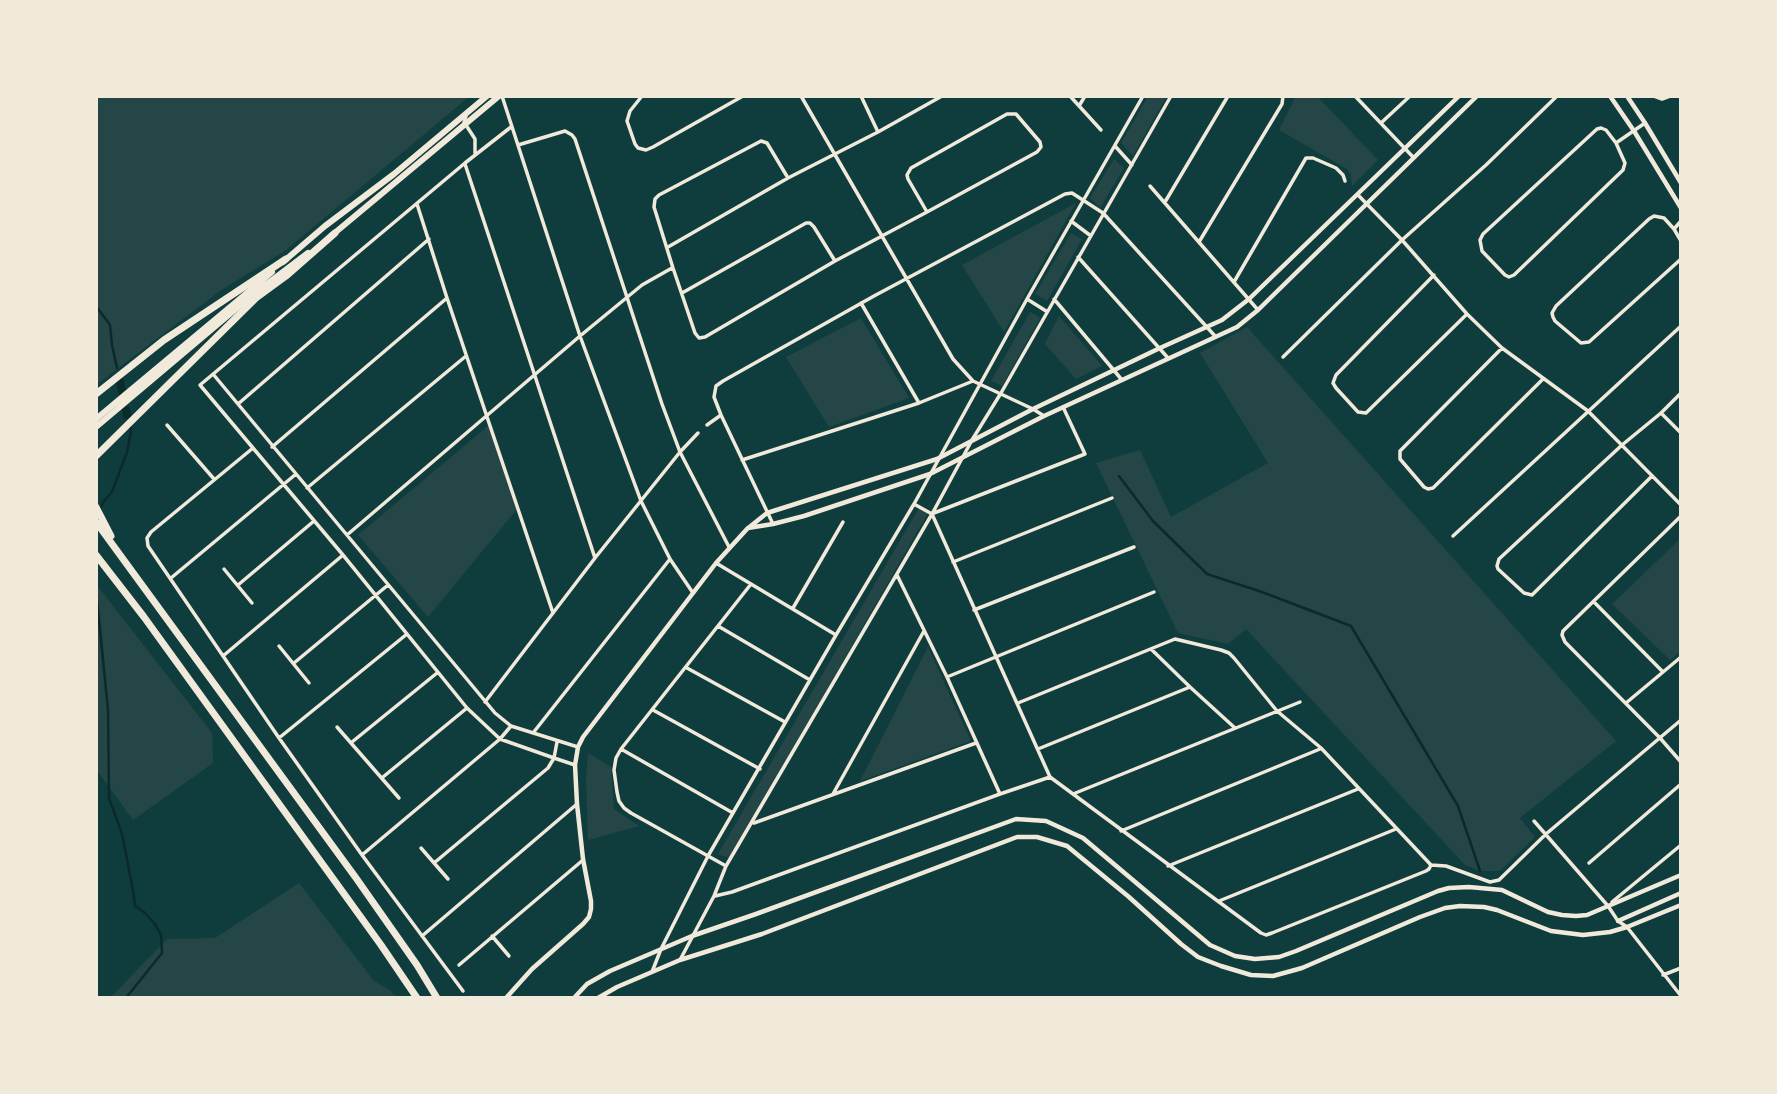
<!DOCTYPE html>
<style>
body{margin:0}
#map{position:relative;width:1777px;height:1094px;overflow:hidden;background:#0f3d3e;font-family:Lato,sans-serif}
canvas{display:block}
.frame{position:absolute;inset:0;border:98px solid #f1e9da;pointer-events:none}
</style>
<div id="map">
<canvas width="1777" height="1094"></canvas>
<div class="frame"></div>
</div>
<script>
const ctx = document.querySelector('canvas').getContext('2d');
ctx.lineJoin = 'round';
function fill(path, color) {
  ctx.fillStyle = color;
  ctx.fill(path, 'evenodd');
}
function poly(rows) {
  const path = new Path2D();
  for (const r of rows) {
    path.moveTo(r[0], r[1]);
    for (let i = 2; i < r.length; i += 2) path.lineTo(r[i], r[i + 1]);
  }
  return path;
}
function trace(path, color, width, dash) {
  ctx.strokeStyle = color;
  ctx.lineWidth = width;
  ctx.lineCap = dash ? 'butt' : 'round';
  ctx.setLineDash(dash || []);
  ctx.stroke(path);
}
fill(poly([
 [96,96,470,96,286,250,220,291,96,385],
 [1148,96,1167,96,1133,156,1121,143],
 [1296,96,1317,96,1378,160,1352,186,1351,175,1347,169,1279,130],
 [1114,159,1124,168,1100,208,1090,198],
 [1076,203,1004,332,962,265],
 [1071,233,1082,239,1047,301,1035,294],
 [1030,312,1040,318,1002,386,991,381],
 [1059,316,1102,366,1076,379,1045,344],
 [861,318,909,398,829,427,786,357],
 [1247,327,1616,741,1520,818,1535,837,1500,871,1480,871,1465,865,1246,629,1228,644,1178,633,1096,463,1140,450,1171,517,1268,463,1200,353],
 [488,426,517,509,428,617,358,535],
 [919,508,928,513,730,858,718,854],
 [1681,538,1681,651,1670,660,1612,604],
 [96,584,212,733,213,763,133,820,96,769],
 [928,647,971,741,860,781],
 [588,753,611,767,614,809,639,826,588,840,586,778],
 [299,883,374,981,390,990,396,998,110,998,167,939,215,938]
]), '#244646');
trace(poly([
 [96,306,110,325,112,345,117,368],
 [1119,476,1153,521,1207,574,1262,592,1351,626,1458,806,1480,871],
 [100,509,104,501,112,492,127,452,131,432,130,426],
 [97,600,108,710,109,798,122,834,133,890,135,906,144,912,155,924,161,935,162,953,126,998]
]), '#0a2a2b', 2.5);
trace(poly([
 [119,378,123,396],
 [126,410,127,415]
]), '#0a2a2b', 8);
trace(poly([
 [502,96,580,336,641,501,670,559,693,593],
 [642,96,630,111,627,121,635,144,638,148,646,150,653,147,743,96],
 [801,96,953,359,973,381,1033,409,1044,416],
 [861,96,878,132],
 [1070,96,1101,130],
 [1355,96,1413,157],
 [1654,96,1662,99,1670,96],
 [1079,106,1085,96],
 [466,116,464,122,475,139,475,153],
 [1381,123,1410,96],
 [511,127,465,163,200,385,343,555,467,708,500,739,554,758,575,765],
 [1601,128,1606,130,1616,143,1625,163,1623,170,1514,275,1509,277,1505,275,1482,251,1480,240,1483,234,1597,129,1601,128],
 [1616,143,1645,123],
 [518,145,565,131,572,135,575,139,662,404,680,452,729,547],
 [1115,146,1132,165],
 [465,164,595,558],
 [788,178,767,143,761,141,659,195,655,199,654,207,673,268,695,333,699,338,705,337,835,261,927,212,1037,152,1041,147,1040,142,1016,114,1007,114,911,168,907,175,908,179,927,212],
 [1150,186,1258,310],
 [1358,195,1402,240,1467,314,1502,348,1588,411,1681,505],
 [1165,202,1228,96],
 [417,204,447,298,553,613],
 [1071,221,1091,236],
 [1674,229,1681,221],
 [1681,241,1674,229,1664,218,1654,216,1649,219,1556,306,1552,313,1553,317,1555,321,1581,343,1589,342,1681,259],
 [1199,242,1282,104,1283,96],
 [668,247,788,178,878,132,942,96],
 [1078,257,1168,358],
 [1434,275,1336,375,1333,383,1336,388,1358,412,1366,413,1467,314],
 [1234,282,1306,158,1313,158,1336,168,1343,175,1345,181],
 [682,293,806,223,810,223,814,227,835,261],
 [1027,299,1046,311],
 [1054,299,1122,380],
 [861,303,919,403],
 [1502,348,1400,451,1400,459,1424,487,1428,489,1433,488,1543,379],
 [1283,357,1402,240,1486,165,1557,96],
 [213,374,495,713,511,726,578,747],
 [238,404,429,239],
 [1661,413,1681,433],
 [167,425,214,479],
 [707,425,721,415],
 [272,447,447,298],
 [253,448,151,532,147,538,148,546,279,738,362,855,463,991],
 [742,460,919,403,973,381],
 [1652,476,1532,595,1524,593,1498,569,1497,566,1499,559,1622,445,1661,413,1681,393],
 [307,488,466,356],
 [914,504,932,514],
 [934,513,1085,454,1063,407],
 [932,514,1050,777],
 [1681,516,1563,631,1562,635,1565,642,1660,738,1681,762],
 [773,524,721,415,714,397,716,386,723,381,874,296,1065,194,1072,193,1103,213,1215,336],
 [347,535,580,336,642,285,672,268],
 [1453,536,1681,326],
 [953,562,1112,498],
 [716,563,836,635],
 [224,569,252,603],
 [897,575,947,677,1000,794],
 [171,578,296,474],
 [238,585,314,521],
 [1594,602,1663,672],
 [793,608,843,522],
 [974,610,1134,547],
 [718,626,810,680],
 [279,646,309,683],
 [1151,649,1190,687,1235,728],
 [223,656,343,555],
 [294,663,388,585],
 [687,668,785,722],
 [947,677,1154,592],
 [485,702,595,558,680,452,698,433],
 [1018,703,1175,639,1221,650,1229,653,1234,658,1277,711,1321,748,1431,865],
 [1626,703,1681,657],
 [653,710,760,769],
 [337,727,399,798],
 [533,733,670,559],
 [279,738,407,634],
 [352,742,437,673],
 [621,749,733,813],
 [1038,749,1190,687],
 [383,777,467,708],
 [1050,777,1261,933,1266,935,1272,933,1426,871,1429,869,1431,865],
 [833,794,924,631],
 [1073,794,1300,702],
 [1534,821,1608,906,1618,921,1627,927,1681,996],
 [754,823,976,743],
 [1121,831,1320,749],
 [421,848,448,879],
 [362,855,500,739,511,726],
 [434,863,548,768,554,758,557,742],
 [1589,863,1681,784],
 [1431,865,1446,866,1490,882,1499,880,1546,834,1681,720],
 [726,866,631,813,624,808,619,801,617,792,614,770,616,758,621,749,751,584],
 [1168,866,1358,789],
 [715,896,732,892,1000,794,1050,777],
 [1219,901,1396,829],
 [1612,902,1681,845],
 [422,936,577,804],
 [492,936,509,956],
 [680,960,714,896,726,866,932,514,972,440,1001,393,1171,96],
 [459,965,583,860],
 [652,972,661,949,708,856,836,635,914,504,1027,299,1143,96],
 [1663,975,1681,968]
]), '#f1e9da', 3.5);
trace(poly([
 [1610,96,1634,131,1681,208],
 [1627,96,1645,123,1681,183],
 [748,528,773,524,804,516,930,474,1044,416,1237,327,1258,310,1477,96],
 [1618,921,1681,893],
 [506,998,532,969,583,924,589,917,591,909,591,901,583,859,577,804,575,765,578,747,583,737,716,563,747,529,767,513,937,459,1033,409,1160,348,1222,320,1249,299,1459,96],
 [574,998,587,984,610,971,692,936,756,914,1016,819,1046,821,1083,838,1210,945,1235,956,1255,959,1279,957,1296,951,1438,891,1449,888,1469,887,1502,890,1548,912,1562,915,1576,916,1587,915,1681,875],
 [598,998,617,987,680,960,762,934,1017,837,1037,837,1067,846,1129,897,1181,944,1198,957,1221,966,1251,975,1273,976,1302,968,1420,917,1445,908,1460,906,1484,907,1497,910,1551,931,1583,935,1610,932,1627,927,1681,905]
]), '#f1e9da', 4.5);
trace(poly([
 [331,236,499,96],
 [283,262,325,226,394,174,487,96],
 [96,419,272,272],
 [96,427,250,297,308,253]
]), '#f1e9da', 6);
trace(poly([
 [96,394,164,340,286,259],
 [96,456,256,298,286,276,335,233],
 [96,507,111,536],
 [96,522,356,878,417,965,437,998],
 [96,555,144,617,381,945,417,998]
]), '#f1e9da', 7);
</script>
